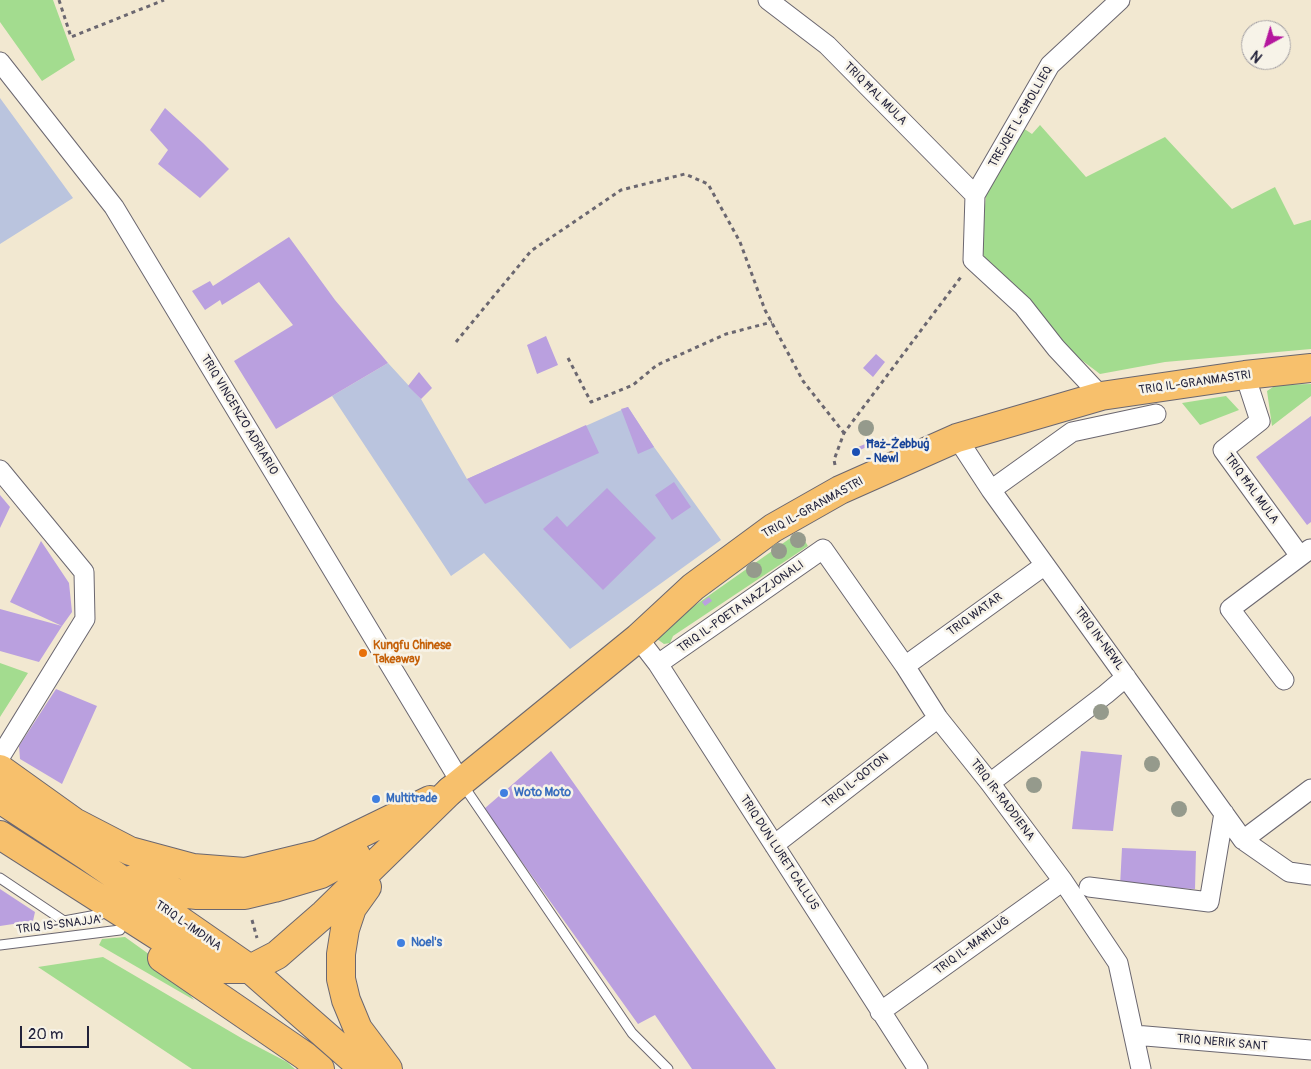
<!DOCTYPE html>
<meta charset="utf-8">
<style>
body{margin:0}
#map{position:relative;width:1311px;height:1069px;overflow:hidden;background:#f2e8d1;font-family:Pangolin,sans-serif}
canvas{display:block}
.north{position:absolute;left:1241px;top:20px;width:50px;height:50px;box-sizing:border-box;background:#f7f3e8;border:1px solid #a29fa3;border-radius:50%;rotate:219deg;font-size:14px;font-weight:700;line-height:20px;text-align:center;color:#22223b}
.north::after{content:'';display:block;margin:auto;width:18px;height:22px;background:#b5179e;clip-path:polygon(50% 0,100% 100%,50% 72%,0 100%)}
.scale{position:absolute;left:20px;top:1026px;width:69px;height:22px;box-sizing:border-box;border:2px solid #22223b;border-top:0;padding-left:6px;font-size:15px;line-height:18px;white-space:nowrap;color:#22223b;-webkit-text-stroke:4px #f7f3e8;paint-order:stroke}
</style>
<div id="map">
<canvas width="1311" height="1069"></canvas>
<div class="north">N</div>
<div class="scale">20 m</div>
</div>
<script>
const ctx = document.querySelector('canvas').getContext('2d');
ctx.lineJoin = 'round';
function fill(path, color) {
  ctx.fillStyle = color;
  ctx.fill(path, 'evenodd');
}
function poly(rows) {
  const path = new Path2D();
  for (const r of rows) {
    path.moveTo(r[0], r[1]);
    for (let i = 2; i < r.length; i += 2) path.lineTo(r[i], r[i + 1]);
  }
  return path;
}
function trace(path, color, width, dash) {
  ctx.strokeStyle = color;
  ctx.lineWidth = width;
  ctx.lineCap = dash ? 'butt' : 'round';
  ctx.setLineDash(dash || []);
  ctx.stroke(path);
}
function drawText(font, color, halo, rows, align = 'center') {
  ctx.font = font + ' Pangolin,sans-serif';
  ctx.lineWidth = 5;
  ctx.setLineDash([]);
  ctx.textBaseline = 'middle';
  ctx.strokeStyle = halo;
  ctx.fillStyle = color;
  for (const [text, x, y, turn = 0] of rows) {
    ctx.save();
    ctx.translate(x, y);
    ctx.rotate((+turn || 0) * Math.PI / 180);
    ctx.textAlign = isNaN(turn) ? turn : align;
    if (halo) ctx.strokeText(text, 0, 0);
    ctx.fillText(text, 0, 0);
    ctx.restore();
  }
}
fill(poly([
 [0,98,73,198,0,244],
 [388,363,421,399,467,479,628,407,654,447,721,540,570,649,484,553,451,576,332,396]
]), '#bac4de');
fill(poly([
 [0,0,53,0,75,60,42,81,0,22],
 [1040,125,1086,177,1165,137,1232,209,1275,187,1294,225,1311,220,1311,349,1165,362,1100,374,1059,343,989,267,981,250,986,195,1020,126,1032,134],
 [1311,384,1311,396,1272,426,1267,391,1276,385],
 [1226,396,1239,410,1200,425,1182,403],
 [799,532,808,546,673,636,670,643,664,644,657,639,660,630],
 [0,663,28,673,0,717],
 [125,937,171,970,194,1000,99,945,102,939],
 [103,957,243,1039,287,1062,295,1069,192,1069,38,967]
]), '#a3dc8f');
fill(poly([
 [165,108,203,143,229,169,200,198,158,164,168,150,150,130],
 [289,237,335,300,388,363,276,429,234,361,293,325,259,282,222,305,220,300,205,310,192,291,210,281,213,286],
 [546,336,558,365,537,374,527,345],
 [876,354,885,362,873,377,863,368],
 [419,372,432,388,421,399,408,386],
 [628,407,654,447,638,454,621,409],
 [1311,416,1311,522,1307,525,1256,457],
 [586,425,599,453,485,504,467,479],
 [870,442,871,445,860,450,858,447],
 [674,482,691,507,672,520,655,495],
 [607,488,656,538,603,590,543,529,557,516,567,527],
 [0,495,10,507,0,528],
 [41,541,69,583,72,612,62,626,10,602],
 [709,597,712,601,705,606,702,602],
 [0,609,62,626,39,662,0,651],
 [56,689,97,706,62,784,20,759,19,746],
 [551,751,776,1069,692,1069,655,1015,638,1024,484,809],
 [1081,751,1122,755,1113,831,1072,829],
 [1122,848,1196,851,1195,889,1120,886],
 [0,889,35,912,33,921,0,926]
]), '#baa0df');
const lane = poly([
 [463,785,632,1033,668,1069],
 [0,878,64,921,102,914],
 [0,945,120,930]
]);
const street = poly([
 [768,0,827,45,975,195],
 [0,62,114,207,460,781],
 [1245,375,1260,421,1223,450,1300,556],
 [1101,396,1056,348,1023,306,973,260,975,195,1050,65,1120,0],
 [957,438,991,490,1243,840,1289,872,1311,875],
 [0,470,84,572,85,619,0,757],
 [991,490,1072,432,1156,414],
 [638,638,658,664,918,1069],
 [658,664,823,549,905,666,938,718,990,783,1063,881,1118,963,1141,1069],
 [905,666,1045,565],
 [1284,680,1230,609,1310,549],
 [990,783,1106,694,1126,677],
 [1243,840,1311,789],
 [774,845,938,718],
 [1089,887,1209,902,1224,813],
 [880,1012,1063,881],
 [1134,1035,1311,1050]
]);
const primary = poly([
 [450,791,638,638,693,587,773,528,840,490,957,438,1101,396,1245,375,1311,368]
]);
const highway = poly([
 [0,769,74,822,130,851,193,868,245,872,319,854,430,800],
 [0,799,87,856,250,969,364,1069],
 [0,835,188,955,202,962,225,969,250,969,277,955,324,914,450,791],
 [133,879,178,893,197,895,245,895,274,888,321,874,356,855],
 [367,887,352,908,345,929,341,954,341,979,346,1000,358,1029,388,1069],
 [162,958,305,1056,320,1069]
]);
trace(lane, '#6b6770', 11);
trace(street, '#6b6770', 21);
trace(primary, '#6b6770', 30);
trace(highway, '#6b6770', 30);
trace(poly([
 [59,0,71,37,164,0],
 [456,342,531,251,621,190,685,174,708,184,740,242,765,310,803,381,844,433],
 [568,358,591,402,633,385,657,365,726,334,772,322],
 [835,465,834,460,844,433,961,277],
 [252,920,257,938]
]), '#6b6770', 3, [4, 4]);
trace(lane, '#fff', 9);
trace(street, '#fff', 19);
trace(primary, '#f7c06c', 28);
trace(highway, '#f7c06c', 28);
ctx.fillStyle = '#959a8c';
for (const [x, y] of [
 [866,428],
 [798,540],
 [779,551],
 [754,570],
 [1101,712],
 [1152,764],
 [1034,785],
 [1179,809]
]) {
  ctx.beginPath();
  ctx.arc(x, y, 8, 0, 2 * Math.PI);
  ctx.fill();
}
for (const [x, y, r, color] of [
 [856,452,5,"#1a4fb4"],
 [363,653,5,"#e8710a"],
 [504,793,5,"#3f7fe0"],
 [376,799,5,"#3f7fe0"],
 [401,943,5,"#3f7fe0"]
]) {
  const dot = new Path2D();
  dot.arc(x, y, r, 0, 2 * Math.PI);
  ctx.fillStyle = color;
  ctx.fill(dot);
  trace(dot, '#f7f3e8', 2);
}
drawText('12px', '#22223b', '#f7f3e8', [
 ["TRIQ ĦAL MULA",875,94,45],
 ["TREJQET L-GĦOLLIEQ",1021,117,-60],
 ["TRIQ IL-GRANMASTRI",1195,383,-8],
 ["TRIQ VINCENZO ADRIARIO",239,415,59],
 ["TRIQ ĦAL MULA",1251,489,54],
 ["TRIQ IL-GRANMASTRI",813,508,-29],
 ["TRIQ IL-POETA NAZZJONALI",741,607,-35],
 ["TRIQ WATAR",975,615,-36],
 ["TRIQ IN-NEWL",1099,639,54],
 ["TRIQ IL-QOTON",856,781,-38],
 ["TRIQ IR-RADDIENA",1002,800,53],
 ["TRIQ DUN LURET CALLUS",779,853,57],
 ["TRIQ IS-SNAJJA'",59,925,-7],
 ["TRIQ L-IMDINA",188,926,35],
 ["TRIQ IL-MAĦLUĠ",972,946,-36],
 ["TRIQ NERIK SANT",1222,1043,5]
]);
drawText('bold 12px', '#164399', '#f7f3e8', [
 ["Ħaż-Żebbuġ",866,445],
 ["- Newl",866,459]
], 'left');
drawText('bold 12px', '#c56008', '#f7f3e8', [
 ["Kungfu Chinese",373,646],
 ["Takeaway",373,660]
], 'left');
drawText('bold 12px', '#366cbe', '#f7f3e8', [
 ["Woto Moto",514,793],
 ["Multitrade",386,799],
 ["Noel's",411,943]
], 'left');
</script>
